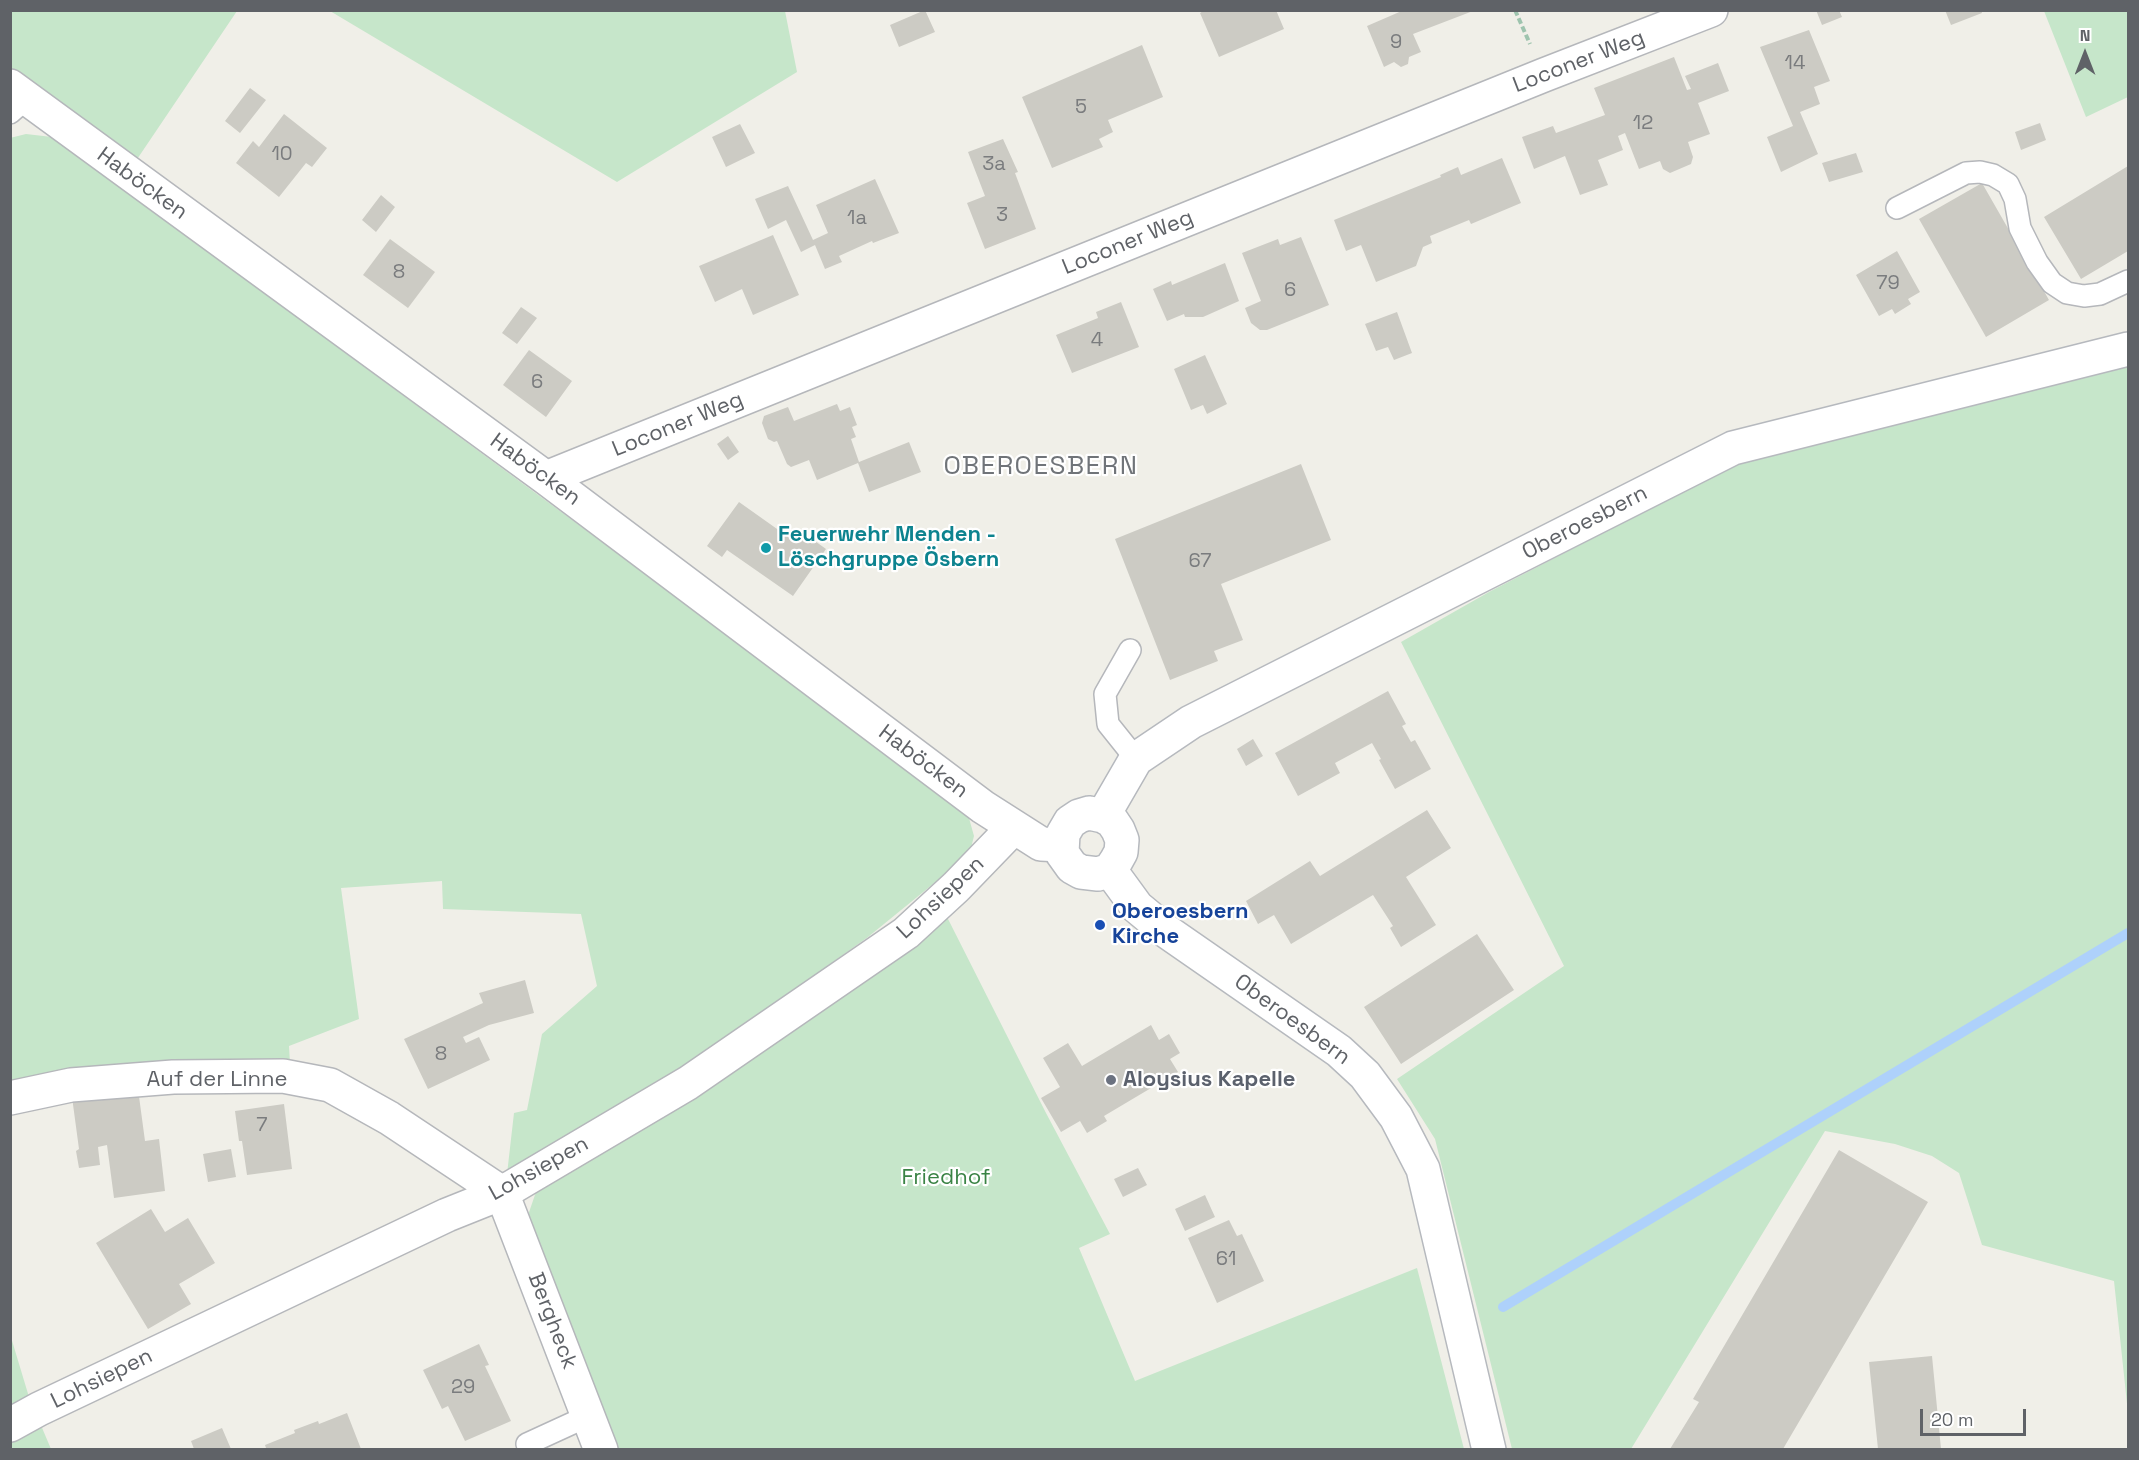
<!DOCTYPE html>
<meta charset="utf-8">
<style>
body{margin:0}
#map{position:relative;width:2139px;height:1460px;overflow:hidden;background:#f0efe8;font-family:"Space Grotesk",sans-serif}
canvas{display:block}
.frame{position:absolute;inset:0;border:12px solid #5f6267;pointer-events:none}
.north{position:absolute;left:2055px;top:24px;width:60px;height:60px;-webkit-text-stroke:4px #fff;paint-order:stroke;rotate:0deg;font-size:16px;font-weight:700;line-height:24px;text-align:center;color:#5f6267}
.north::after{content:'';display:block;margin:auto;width:21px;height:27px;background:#5f6267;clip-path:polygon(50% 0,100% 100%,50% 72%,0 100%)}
.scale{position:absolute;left:1920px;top:1409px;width:106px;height:27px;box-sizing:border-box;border:3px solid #5f6267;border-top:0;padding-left:8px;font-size:18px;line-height:21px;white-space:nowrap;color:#5f6267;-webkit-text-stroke:4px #fff;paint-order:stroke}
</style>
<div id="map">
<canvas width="2139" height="1460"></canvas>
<div class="frame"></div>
<div class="north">N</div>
<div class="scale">20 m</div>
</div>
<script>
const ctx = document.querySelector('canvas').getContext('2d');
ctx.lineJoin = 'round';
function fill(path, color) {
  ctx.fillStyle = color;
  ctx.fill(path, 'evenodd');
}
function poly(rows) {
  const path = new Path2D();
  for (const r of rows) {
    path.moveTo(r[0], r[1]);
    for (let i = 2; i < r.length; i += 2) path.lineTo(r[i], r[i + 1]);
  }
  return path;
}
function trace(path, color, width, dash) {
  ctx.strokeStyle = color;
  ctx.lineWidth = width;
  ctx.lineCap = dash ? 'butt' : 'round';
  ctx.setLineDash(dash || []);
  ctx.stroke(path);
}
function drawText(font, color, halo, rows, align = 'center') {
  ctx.font = font + ' "Space Grotesk",sans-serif';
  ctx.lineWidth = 4.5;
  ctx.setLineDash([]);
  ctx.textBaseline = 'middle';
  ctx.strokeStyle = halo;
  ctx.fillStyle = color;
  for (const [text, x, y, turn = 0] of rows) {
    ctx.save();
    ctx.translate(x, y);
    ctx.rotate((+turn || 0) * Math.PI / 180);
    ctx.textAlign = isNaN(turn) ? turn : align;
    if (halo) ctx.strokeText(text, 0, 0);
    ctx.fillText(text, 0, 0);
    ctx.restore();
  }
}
fill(poly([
 [11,11,237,11,119,186,967,811,974,836,971,848,965,858,868,937,699,1058,507,1174,514,1113,527,1110,542,1034,597,986,581,914,443,909,442,881,341,888,359,1019,289,1046,290,1064,11,1083,10,138,26,134,52,137,11,106],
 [330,11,785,11,797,72,617,182],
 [2044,11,2128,11,2128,97,2086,117],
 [2128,363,2128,1413,2114,1281,1982,1245,1959,1173,1932,1156,1895,1144,1825,1131,1631,1449,1512,1449,1435,1139,1397,1079,1564,966,1401,642,1489,592,1736,464],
 [947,917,1046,1113,1110,1234,1079,1248,1135,1381,1417,1268,1464,1449,615,1449,526,1221,537,1189],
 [10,1334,29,1397,10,1408],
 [40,1423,51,1449,11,1449,10,1440]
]), '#c6e6ca');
trace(poly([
 [1503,1307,2128,933]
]), '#aed1fb', 10);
fill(poly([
 [925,10,935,32,899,47,890,25],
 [1205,10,1276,10,1284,29,1219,57,1200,13],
 [1404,10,1473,10,1473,11,1413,34,1421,52,1409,57,1408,64,1401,67,1394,62,1384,67,1367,26],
 [1816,10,1839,10,1842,17,1822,25],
 [1945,10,1981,10,1982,13,1951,25],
 [1809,30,1830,81,1814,87,1820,104,1800,112,1818,154,1781,172,1767,137,1793,126,1760,47],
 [1142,45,1163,97,1108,120,1113,132,1099,139,1103,147,1052,168,1022,97],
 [1674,57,1687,90,1691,89,1685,76,1718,63,1729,91,1698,103,1710,134,1688,142,1693,157,1691,164,1670,173,1663,169,1660,161,1639,169,1625,133,1618,136,1623,150,1598,160,1608,185,1580,195,1565,156,1534,169,1522,137,1553,126,1556,133,1605,115,1594,88],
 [250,88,266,100,240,133,225,121],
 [284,114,327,148,312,167,306,163,279,197,236,163,253,141,259,147],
 [2040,123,2046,140,2021,150,2015,132],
 [740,124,755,153,726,167,712,137],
 [1003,139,1018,172,1015,173,1036,229,985,249,967,203,985,196,968,152],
 [1856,153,1863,172,1829,182,1822,163],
 [1502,158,1521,203,1471,224,1469,220,1430,236,1432,243,1423,247,1416,266,1376,282,1361,245,1346,251,1334,220,1441,177,1440,175,1458,167,1461,175],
 [2128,166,2128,251,2081,279,2044,217],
 [875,179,899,233,873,243,872,241,839,256,842,262,825,269,815,245,801,252,786,220,768,229,755,199,788,186,813,240,828,233,816,205],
 [1982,183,2049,300,1986,337,1919,219],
 [381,195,395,207,376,232,362,220],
 [773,235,799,295,753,315,742,289,715,302,699,266],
 [1301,237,1329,305,1267,330,1260,330,1251,323,1245,308,1261,301,1242,253,1278,239,1280,245],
 [390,239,435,272,408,308,363,275],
 [1897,251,1920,292,1908,299,1911,304,1895,314,1892,309,1879,316,1856,275],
 [1225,263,1239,301,1203,317,1185,317,1184,314,1167,321,1153,289,1171,281,1172,285],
 [1121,302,1139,347,1072,373,1056,335,1098,318,1096,312],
 [521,307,537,318,517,344,502,333],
 [1397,312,1412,353,1394,360,1388,347,1376,351,1365,324],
 [529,350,572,381,546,417,503,385],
 [1205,355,1227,404,1207,414,1203,405,1191,410,1174,369],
 [837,404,840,411,850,407,857,425,852,427,856,437,851,439,859,462,909,442,921,472,869,492,858,463,817,480,809,460,791,467,787,464,777,441,774,442,768,439,762,423,764,416,788,407,794,421],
 [728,436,739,452,728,460,717,444],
 [1301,464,1331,540,1221,584,1243,640,1214,651,1218,661,1170,680,1115,539],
 [739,502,794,541,801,531,826,549,793,596,727,550,722,557,707,546],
 [1388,691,1406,724,1402,726,1411,742,1415,740,1431,769,1395,789,1379,760,1381,759,1372,743,1335,763,1340,773,1298,796,1275,753],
 [1253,739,1263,756,1246,766,1237,749],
 [1427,810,1451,848,1406,877,1436,925,1401,947,1390,928,1393,926,1373,895,1291,944,1274,915,1258,924,1246,901,1310,861,1320,876],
 [1477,934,1514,990,1401,1064,1364,1007],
 [525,980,534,1013,489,1025,463,1037,466,1043,479,1037,490,1060,428,1089,404,1039,483,1003,479,993],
 [1151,1025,1159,1040,1169,1034,1180,1053,1170,1059,1178,1072,1104,1116,1107,1121,1087,1133,1080,1121,1061,1132,1041,1098,1060,1087,1043,1058,1068,1043,1082,1066],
 [138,1089,145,1141,159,1139,165,1191,114,1198,107,1145,98,1147,100,1165,79,1168,76,1151,79,1149,72,1097],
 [284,1104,292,1169,247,1175,242,1141,239,1141,235,1111],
 [231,1149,236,1177,208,1182,203,1154],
 [1839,1150,1928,1202,1783,1449,1670,1449,1699,1402,1693,1399],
 [1138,1168,1147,1185,1123,1197,1114,1179],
 [1205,1195,1215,1217,1185,1231,1175,1209],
 [151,1209,165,1232,188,1218,215,1263,179,1284,191,1304,148,1329,96,1243],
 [1229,1220,1237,1236,1242,1234,1264,1281,1217,1303,1188,1238],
 [479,1344,489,1365,485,1366,511,1421,465,1441,448,1406,442,1409,423,1370],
 [1932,1356,1941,1449,1878,1449,1869,1362],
 [347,1413,361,1449,262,1449,266,1448,265,1445,295,1433,294,1430,318,1421,319,1424],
 [222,1428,231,1449,194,1449,191,1441]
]), '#cccbc4');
const lane = poly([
 [10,113,27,98],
 [1897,208,1966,173,1980,172,1993,175,2008,184,2015,199,2020,228,2037,262,2052,283,2067,293,2084,296,2100,294,2128,281],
 [1130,650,1105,694,1108,724,1136,759],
 [527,1444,588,1416]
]);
const street = poly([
 [10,86,546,478,983,807,1041,844,1061,845],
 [546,478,1544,75,1711,10],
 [10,1098,71,1085,173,1077,283,1076,330,1085,389,1118,502,1193],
 [502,1193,601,1450],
 [10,1425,39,1409,447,1215,502,1193,688,1083,906,933,956,887,1014,827]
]);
const secondary = poly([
 [1089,813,1103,816,1112,821,1118,830,1122,840,1121,852,1116,861,1110,870,1098,874,1081,872,1072,867,1062,853,1063,834,1070,822,1079,816,1089,813],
 [1103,816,1136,759,1191,722,1733,448,2128,349],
 [1110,870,1137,907,1166,931,1339,1051,1365,1075,1396,1117,1423,1169,1489,1450]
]);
trace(lane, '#b5b7bb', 24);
trace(street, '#b5b7bb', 36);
trace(secondary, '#b6b9be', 36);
trace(poly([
 [1515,10,1530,44]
]), '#9ec4ae', 4, [6, 3]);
trace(lane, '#fff', 21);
trace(street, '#fff', 33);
trace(secondary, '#fff', 33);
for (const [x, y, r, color] of [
 [766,548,6,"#0f9aa8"],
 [1100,925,6,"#1a4fb4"],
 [1111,1080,6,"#6b7280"]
]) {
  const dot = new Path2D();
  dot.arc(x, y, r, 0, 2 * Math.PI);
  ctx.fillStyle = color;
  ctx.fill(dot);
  trace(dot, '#fff', 2);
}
drawText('20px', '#7a7c7e', null, [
 ["9",1396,43],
 ["14",1795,64],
 ["5",1081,108],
 ["12",1643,124],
 ["10",282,155],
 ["3a",994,165],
 ["3",1002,216],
 ["1a",857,219],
 ["8",399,273],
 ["79",1888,284],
 ["6",1290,291],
 ["4",1097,341],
 ["6",537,383],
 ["67",1200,562],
 ["8",441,1055],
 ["7",262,1126],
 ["61",1226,1260],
 ["29",463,1388]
]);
drawText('22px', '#5f6267', '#fff', [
 ["Loconer Weg",1579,62,-21],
 ["Haböcken",142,184,36],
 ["Loconer Weg",1128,243,-22],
 ["Loconer Weg",678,425,-22],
 ["Haböcken",535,470,36],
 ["Oberoesbern",1585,523,-27],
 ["Haböcken",923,762,37],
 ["Lohsiepen",941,898,-43],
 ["Oberoesbern",1292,1020,36],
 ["Auf der Linne",217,1080],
 ["Lohsiepen",539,1169,-29],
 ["Bergheck",552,1321,69],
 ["Lohsiepen",102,1379,-26]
]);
drawText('bold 22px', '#0d838f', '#fff', [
 ["Feuerwehr Menden -",778,535],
 ["Löschgruppe Ösbern",778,560]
], 'left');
drawText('bold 22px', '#164399', '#fff', [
 ["Oberoesbern",1112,912],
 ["Kirche",1112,937]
], 'left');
drawText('bold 22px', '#5b616d', '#fff', [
 ["Aloysius Kapelle",1123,1080]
], 'left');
drawText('22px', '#3a8345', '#fff', [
 ["Friedhof",946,1178]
]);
ctx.letterSpacing = '1.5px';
drawText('26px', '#707479', '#fff', [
 ["OBEROESBERN",1041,467]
]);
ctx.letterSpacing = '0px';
</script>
